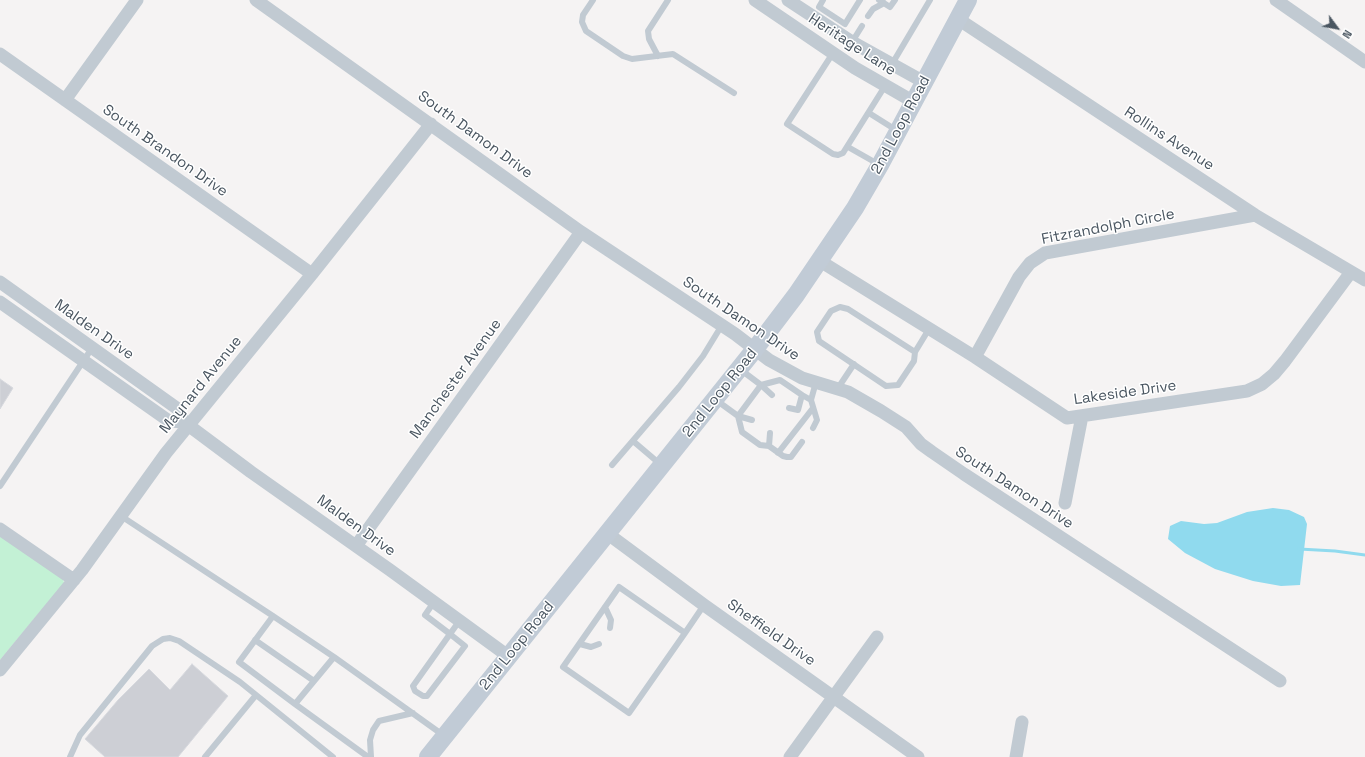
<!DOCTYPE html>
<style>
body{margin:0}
#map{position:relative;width:1365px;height:757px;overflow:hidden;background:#f5f3f3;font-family:"Space Grotesk",sans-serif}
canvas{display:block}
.north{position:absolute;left:1317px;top:8px;width:40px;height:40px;-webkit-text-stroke:3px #fff;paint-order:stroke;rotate:122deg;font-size:11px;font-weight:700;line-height:16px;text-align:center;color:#4a5661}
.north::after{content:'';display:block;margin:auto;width:14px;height:18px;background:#4a5661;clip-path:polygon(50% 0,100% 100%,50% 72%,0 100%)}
</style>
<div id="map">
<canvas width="1365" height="757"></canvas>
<div class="north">N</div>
</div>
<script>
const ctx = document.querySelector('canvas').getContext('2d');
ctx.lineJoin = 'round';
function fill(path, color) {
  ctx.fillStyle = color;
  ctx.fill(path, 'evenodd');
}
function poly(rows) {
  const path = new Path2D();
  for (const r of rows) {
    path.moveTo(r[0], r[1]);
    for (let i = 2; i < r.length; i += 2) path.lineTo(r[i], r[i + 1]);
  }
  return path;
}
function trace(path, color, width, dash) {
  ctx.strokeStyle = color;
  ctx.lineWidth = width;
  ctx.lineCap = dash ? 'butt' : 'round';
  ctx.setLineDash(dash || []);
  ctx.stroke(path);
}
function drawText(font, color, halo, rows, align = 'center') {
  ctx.font = font + ' "Space Grotesk",sans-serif';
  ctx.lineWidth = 3;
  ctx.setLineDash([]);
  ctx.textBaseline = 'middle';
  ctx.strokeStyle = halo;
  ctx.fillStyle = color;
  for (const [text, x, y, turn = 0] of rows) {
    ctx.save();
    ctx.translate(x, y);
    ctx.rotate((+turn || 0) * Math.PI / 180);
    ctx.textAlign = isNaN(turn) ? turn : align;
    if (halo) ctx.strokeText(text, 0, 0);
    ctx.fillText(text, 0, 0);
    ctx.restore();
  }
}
fill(poly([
 [0,534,63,578,64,583,0,660]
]), '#c3f1d5');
fill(poly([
 [1273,508,1289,510,1304,517,1307,524,1300,585,1281,586,1253,581,1215,569,1185,553,1168,539,1170,526,1181,521,1204,524,1217,523,1247,512]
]), '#90daee');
trace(poly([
 [1299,549,1335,551,1365,555]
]), '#90daee', 3);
const building = poly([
 [0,379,13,388,0,409,0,379],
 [192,664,228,696,178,757,105,757,85,739,118,700,149,669,170,690,192,664]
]);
fill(building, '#cdcfd5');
trace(building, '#d7d9de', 1);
trace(poly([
 [593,0,583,15,582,22,586,31,623,56,632,59,673,54,734,93],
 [823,0,819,7,845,24,860,0],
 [879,0,890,7,895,0],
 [868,16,873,9,884,3],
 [852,42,862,26],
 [833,53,787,124,833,154,838,155,843,153,885,86],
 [658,56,649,39,648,31,668,0],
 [892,64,930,0],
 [869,113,896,130],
 [848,147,878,164],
 [915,352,914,361,898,385,886,386,819,341,817,332,831,311,840,307,848,309,915,352,929,329],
 [741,370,761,385,738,416,752,420],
 [838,388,854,364],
 [772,395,761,385,780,380,802,395,798,410,789,408],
 [802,395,811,400,816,382],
 [716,400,738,416,742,432,760,445,769,446,770,433],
 [811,400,817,420,813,428],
 [633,441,660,464],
 [769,446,783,456,787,457,791,457,802,442],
 [778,453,813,408],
 [612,465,679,387,703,356,722,325],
 [0,486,92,348],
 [121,516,273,616,334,657,295,704,239,662,273,616],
 [434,602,425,615,450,634,465,646,427,696,423,696,415,691,413,686,450,634,460,620],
 [605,607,611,620,610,628],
 [685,633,619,587,563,667,629,713,685,633,704,605],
 [255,640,314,681],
 [580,644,591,647,599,644],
 [334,657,443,735],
 [295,704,368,757],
 [70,757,80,735,152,646,163,639,170,638,179,641,240,682,333,757],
 [205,757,256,695],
 [371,757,370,740,373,730,379,721,413,713]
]), '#c1cad2', 6);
trace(poly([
 [256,0,581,232,735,334,769,360,802,378,848,392,881,411,906,427,921,444,932,452,964,474,1280,681],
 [755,0,855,68,914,102],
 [788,0,852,42,924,82],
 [1276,0,1365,62],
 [958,19,1255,215,1365,280],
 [0,54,312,274],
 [65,100,137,0],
 [820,261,975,357,1067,418,1247,391,1262,384,1274,374,1285,361,1351,272],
 [0,282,178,409,184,422,169,421,0,302],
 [975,357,1019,277,1030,263,1045,253,1255,215],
 [184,422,251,472,390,570,508,656],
 [1065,503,1082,416],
 [0,529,74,580],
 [608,534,704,605,918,757],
 [356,546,581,232],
 [0,670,82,570,166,453,312,274,431,124],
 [790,757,877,637],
 [1016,757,1022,722]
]), '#c1cad2', 13);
trace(poly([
 [428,757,755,349,796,295,855,208,880,165,968,0]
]), '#c1cbd6', 18);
drawText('15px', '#4a5661', '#fff', [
 ["Heritage Lane",852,45,33],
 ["2nd Loop Road",901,125,-62],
 ["South Damon Drive",475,135,36],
 ["Rollins Avenue",1169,139,33],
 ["South Brandon Drive",165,151,35],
 ["Fitzrandolph Circle",1108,227,-11],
 ["South Damon Drive",741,319,34],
 ["Malden Drive",94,330,35],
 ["Manchester Avenue",456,379,-54],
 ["Maynard Avenue",201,385,-51],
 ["2nd Loop Road",720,393,-51],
 ["Lakeside Drive",1125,393,-8],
 ["South Damon Drive",1014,488,33],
 ["Malden Drive",356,526,36],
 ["Sheffield Drive",771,633,35],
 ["2nd Loop Road",517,646,-51]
]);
</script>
